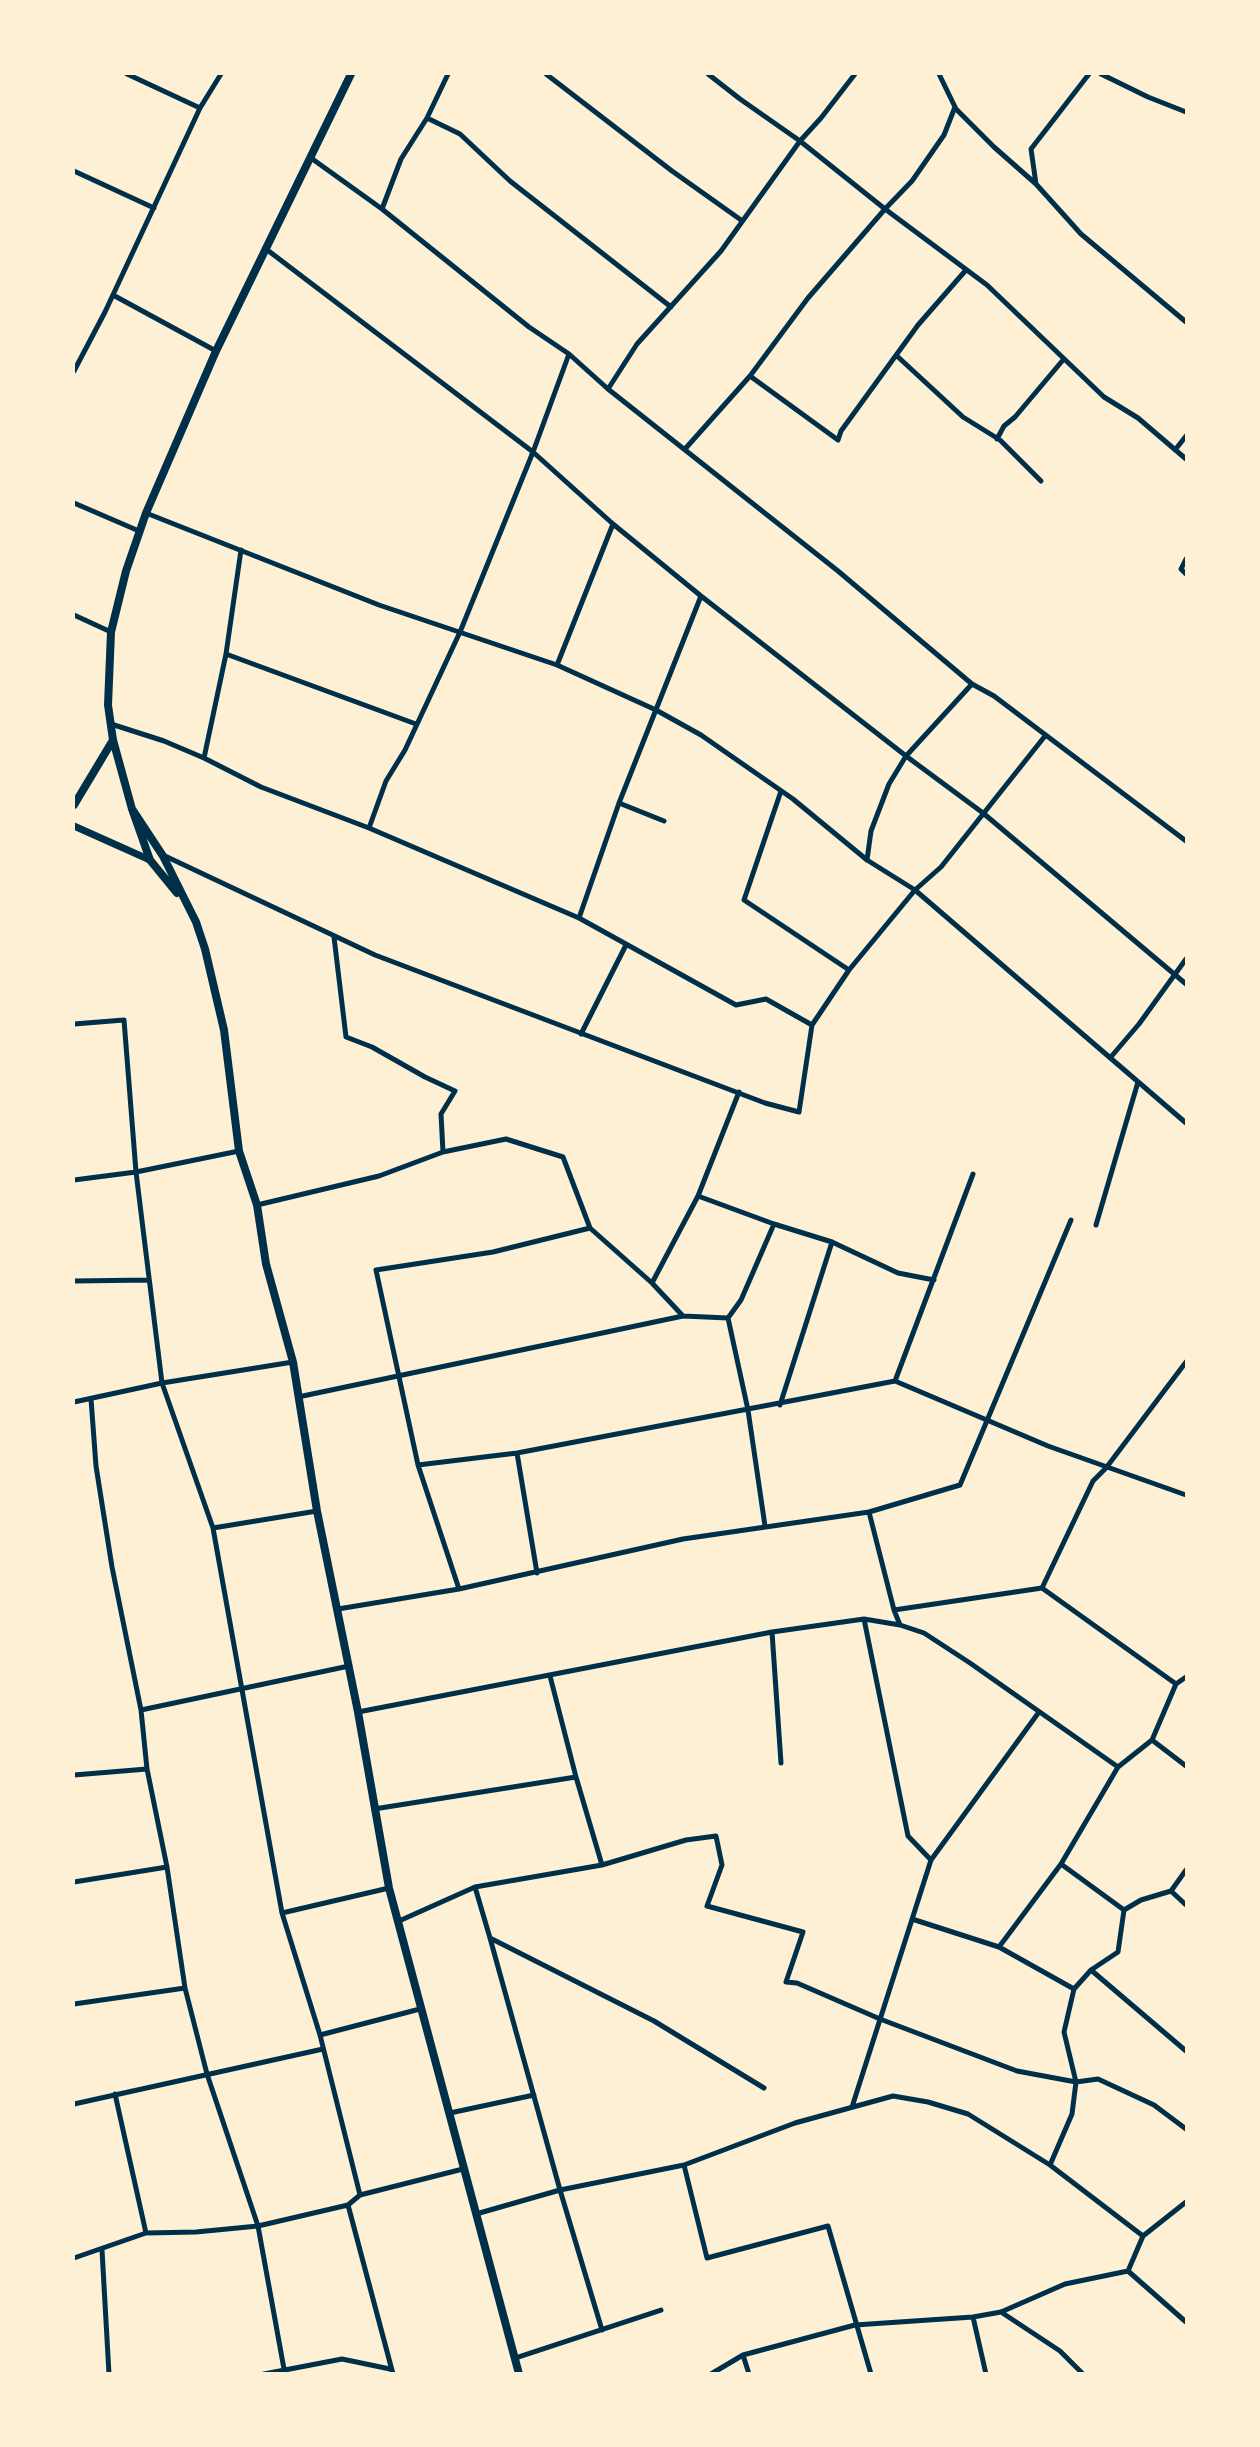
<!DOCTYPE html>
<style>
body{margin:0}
#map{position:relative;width:1260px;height:2447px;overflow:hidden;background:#fdf0d5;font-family:Mulish,sans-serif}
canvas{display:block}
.frame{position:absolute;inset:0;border:75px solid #fdf0d5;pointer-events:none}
</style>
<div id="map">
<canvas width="1260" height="2447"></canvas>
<div class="frame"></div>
</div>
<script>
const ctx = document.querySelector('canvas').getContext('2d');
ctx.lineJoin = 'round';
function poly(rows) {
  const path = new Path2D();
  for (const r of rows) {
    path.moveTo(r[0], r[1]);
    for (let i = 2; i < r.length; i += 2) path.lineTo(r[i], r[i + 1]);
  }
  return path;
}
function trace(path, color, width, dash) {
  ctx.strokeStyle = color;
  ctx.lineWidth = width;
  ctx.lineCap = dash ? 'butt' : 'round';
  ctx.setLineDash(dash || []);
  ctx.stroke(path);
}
trace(poly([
 [127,74,200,108],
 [546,74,672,171,741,220],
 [708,74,740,99,800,141,885,209,987,285,1104,397,1138,418,1186,459],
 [939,74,956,109,994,147,1036,184,1081,234,1186,322],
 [1101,74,1148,97,1186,112],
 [427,118,448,74],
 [311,158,382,209,529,327,569,354,608,389,838,571,972,684,994,696,1186,841],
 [74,171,154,208],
 [1036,184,1031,149,1089,74],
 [382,209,401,159,427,118,460,134,510,181,671,307],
 [266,249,533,452,613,524,701,596,906,756,983,813,1186,984],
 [113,295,216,351],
 [897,356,963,417,1000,440,1041,481],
 [74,371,105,312,200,108,221,74],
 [750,376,838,440,841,431,918,325,966,270],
 [608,389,637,344,721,251,800,141,821,118,855,74],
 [997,439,1004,426,1015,417,1063,360],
 [685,449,750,376,808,298,885,209,912,181,944,135,955,107],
 [1175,450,1186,436],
 [74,503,139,531],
 [146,513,379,605,557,665,656,710,701,735,793,799,867,860,915,890,1186,1123],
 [1186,559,1181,569,1186,574],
 [74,615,111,632],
 [226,654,416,724],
 [557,665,613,524],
 [111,724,164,741,204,758,261,787,369,828,579,918,736,1005,766,999,812,1025],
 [204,758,226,654,241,550],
 [781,791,744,900,849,970],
 [619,803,664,821],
 [369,828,386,781,405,750,460,632,533,452,569,354],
 [165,856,375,955,765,1103,799,1112,812,1025,849,970,915,890,941,867,1045,736],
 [867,860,871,831,889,784,906,756,972,684],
 [579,918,619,803,701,596],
 [334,937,346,1037,372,1047,425,1077,455,1091,441,1114,443,1152,506,1139,563,1157,590,1228],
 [74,1024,124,1020,136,1172,162,1383,213,1528,282,1913,320,2035,360,2195],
 [581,1034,626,945],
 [1110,1058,1139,1024,1186,959],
 [74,1180,136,1172,239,1151],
 [698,1196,774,1224],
 [257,1205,379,1176,443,1152],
 [1096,1225,1138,1082],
 [74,1281,149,1280],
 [652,1283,698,1196,739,1092],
 [895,1381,973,1174],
 [298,1397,683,1316,728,1318],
 [91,1399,96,1466,112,1567,141,1710,147,1769,167,1867,185,1988,207,2074,258,2226,284,2369],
 [74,1402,162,1383,293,1362],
 [780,1405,832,1242],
 [517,1453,537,1573],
 [418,1465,517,1453,895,1381,1048,1446,1186,1495],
 [869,1512,894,1610,900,1625,924,1633,970,1663,1118,1767],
 [765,1526,748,1410,728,1318,741,1300,774,1224,832,1242,898,1273,934,1280],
 [213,1528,317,1511],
 [1042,1588,1176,1684],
 [459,1589,418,1465,376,1270,493,1252,590,1228,652,1283,683,1316],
 [338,1609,459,1589,683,1539,869,1512,960,1485,1071,1220],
 [894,1610,1042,1588,1093,1481,1106,1468,1186,1362],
 [900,1625,864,1619,908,1836,931,1860],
 [772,1632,781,1763],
 [550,1676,576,1777],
 [141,1710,349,1666],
 [358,1712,772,1632,864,1619],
 [1152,1740,1186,1766],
 [74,1775,147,1769],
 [374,1809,576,1777,602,1865],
 [1061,1864,1124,1910],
 [74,1882,167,1867],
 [475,1887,490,1938,654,2021,764,2088],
 [1171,1891,1186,1905],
 [282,1913,389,1888],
 [912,1919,999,1947,1074,1989],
 [399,1921,475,1887,602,1865,686,1840,716,1836,722,1865,707,1906,803,1932,786,1982,797,1983,880,2019,1017,2071,1076,2082,1098,2079,1154,2105,1186,2129],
 [490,1938,560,2190,602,2330],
 [999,1947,1061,1864,1118,1767,1152,1740,1176,1684,1186,1677],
 [1091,1970,1186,2051],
 [74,2004,185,1988],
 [320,2035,420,2009],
 [115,2094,146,2233],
 [74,2104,323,2049],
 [852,2107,931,1860,1039,1712],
 [450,2113,534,2095],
 [684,2165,707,2258,828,2226,871,2374],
 [348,2205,393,2374],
 [476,2214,560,2190,684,2165,795,2123,893,2096,928,2102,968,2114,1050,2165],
 [1143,2236,1186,2202],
 [102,2250,109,2374],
 [74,2258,146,2233,196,2232,258,2226,348,2205,360,2195,463,2169],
 [1128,2271,1143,2236,1050,2165,1072,2114,1076,2082,1064,2032,1074,1989,1091,1970,1118,1952,1124,1910,1141,1900,1171,1891,1186,1870],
 [1001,2312,1060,2351,1083,2374],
 [973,2317,986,2374],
 [743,2355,749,2374],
 [515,2358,661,2310],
 [264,2374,342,2359,390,2369],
 [711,2374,743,2355,855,2325,973,2317,1001,2312,1065,2284,1128,2271,1186,2322]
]), '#003049', 5);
trace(poly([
 [74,826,150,860]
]), '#003049', 7);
trace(poly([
 [74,805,113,740],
 [132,809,163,856,196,922,205,949,224,1030,239,1151,257,1205,266,1264,293,1362,317,1511,358,1712,389,1888,519,2374],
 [177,893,150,860,132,809,113,740,108,705,111,632,126,571,146,513,216,351,351,74]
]), '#003049', 8);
</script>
